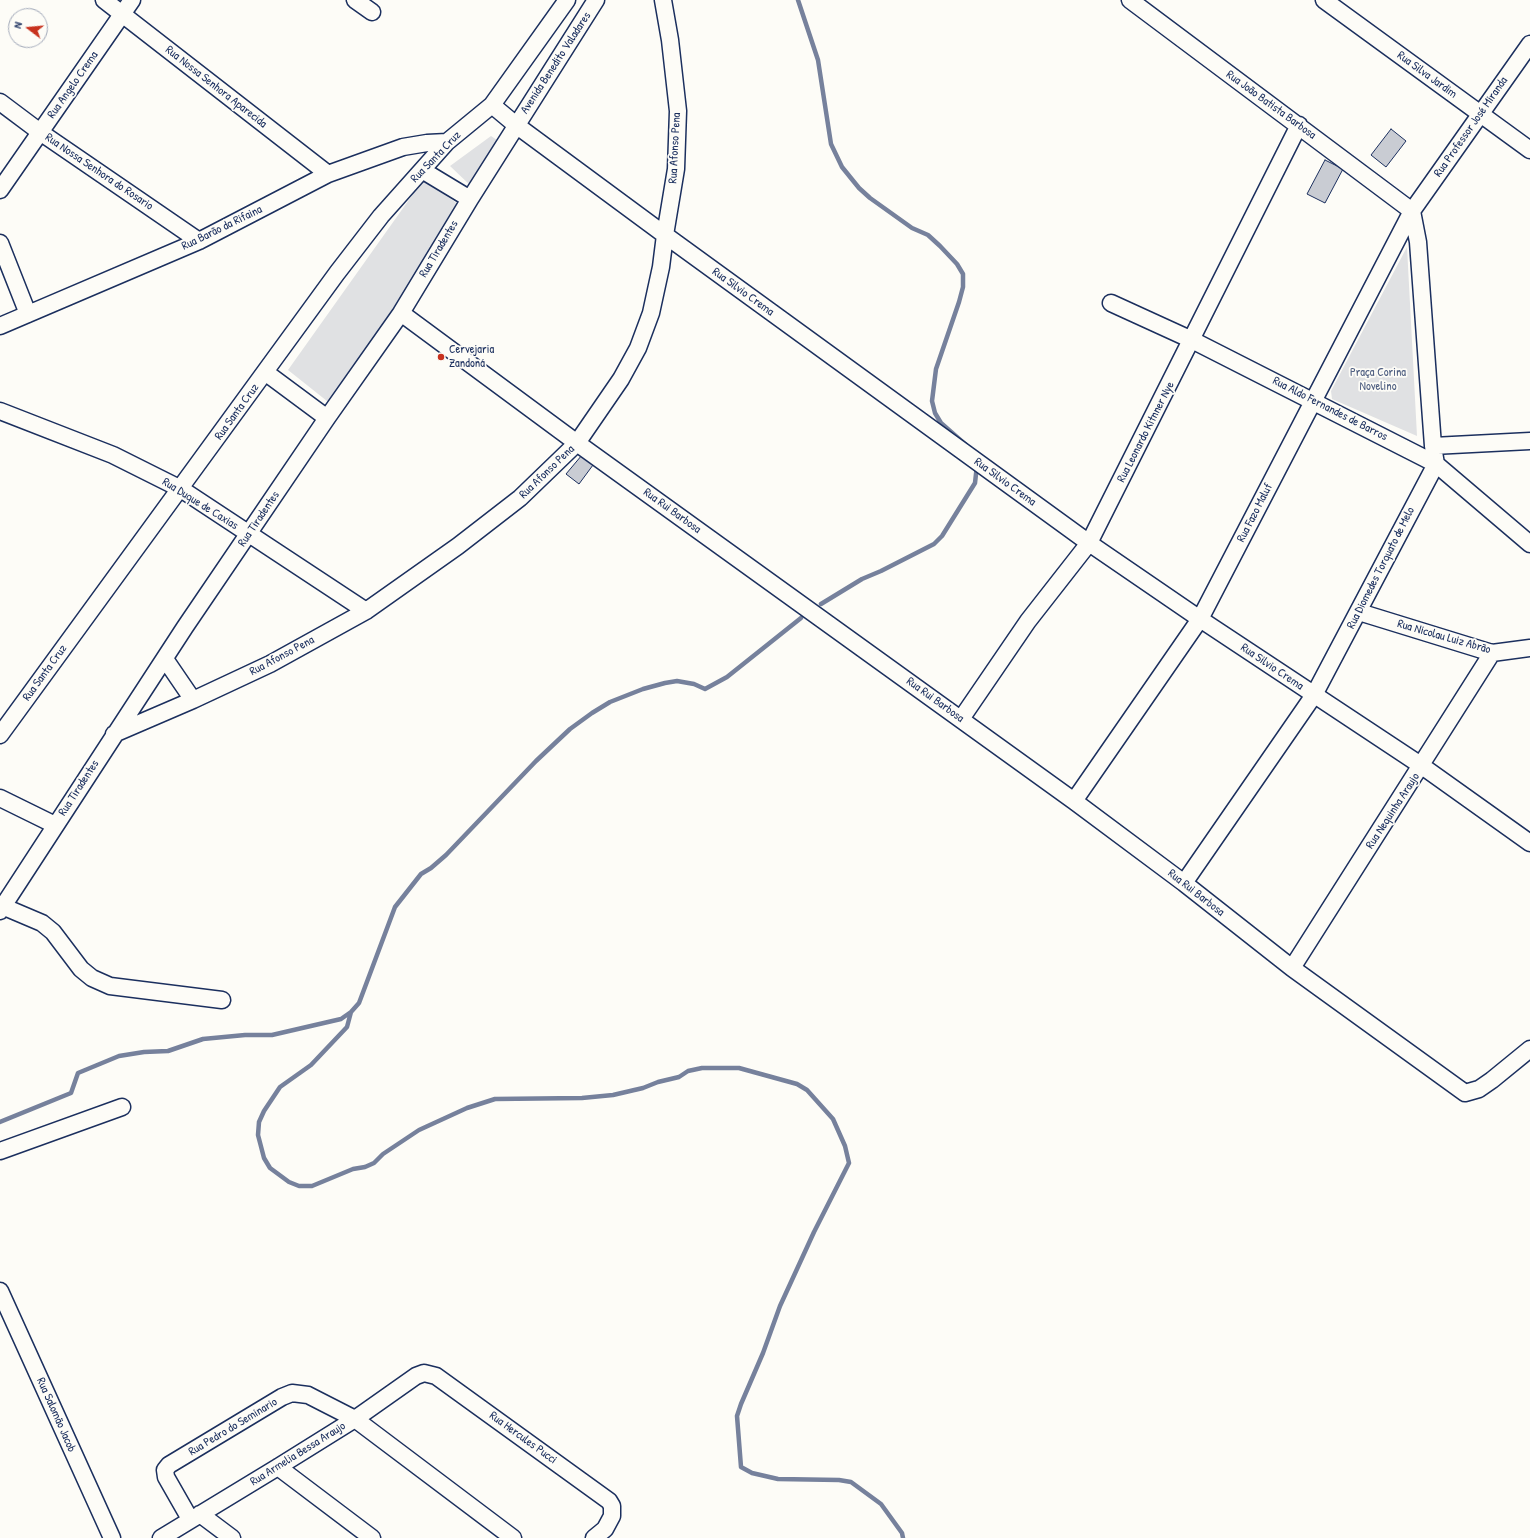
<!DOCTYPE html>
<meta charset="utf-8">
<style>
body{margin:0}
#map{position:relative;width:1530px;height:1538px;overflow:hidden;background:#fdfcf7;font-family:"Patrick Hand",sans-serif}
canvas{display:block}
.north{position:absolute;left:8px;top:8px;width:40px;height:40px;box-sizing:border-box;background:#fdfcf7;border:1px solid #a3aaba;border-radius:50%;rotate:286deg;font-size:11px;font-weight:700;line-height:16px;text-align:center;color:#1b2f5e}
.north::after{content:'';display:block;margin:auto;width:14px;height:18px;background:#c8321e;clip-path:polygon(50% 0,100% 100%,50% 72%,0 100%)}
</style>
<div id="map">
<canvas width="1530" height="1538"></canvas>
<div class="north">N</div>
</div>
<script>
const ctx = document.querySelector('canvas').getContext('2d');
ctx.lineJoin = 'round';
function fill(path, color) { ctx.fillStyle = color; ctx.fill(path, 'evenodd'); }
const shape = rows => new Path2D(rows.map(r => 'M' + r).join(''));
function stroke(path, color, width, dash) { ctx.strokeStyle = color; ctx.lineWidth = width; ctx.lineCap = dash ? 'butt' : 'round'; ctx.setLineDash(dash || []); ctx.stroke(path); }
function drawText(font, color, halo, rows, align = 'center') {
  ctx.font = font + ' "Patrick Hand",sans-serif'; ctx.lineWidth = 3.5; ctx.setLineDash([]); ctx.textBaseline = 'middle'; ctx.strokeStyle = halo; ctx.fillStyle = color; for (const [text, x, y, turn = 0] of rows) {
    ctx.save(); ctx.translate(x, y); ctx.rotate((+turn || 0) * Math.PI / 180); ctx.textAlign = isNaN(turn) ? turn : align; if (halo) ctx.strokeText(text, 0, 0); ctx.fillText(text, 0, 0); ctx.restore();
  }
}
const green = shape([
 [491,136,500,142,472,187,450,166],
 [423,180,461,206,332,405,288,370],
 [1407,247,1417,436,1332,399,1331,391]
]);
const stream = shape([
 [798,0,818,60,831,144,842,167,859,188,870,198,912,228,928,235,940,246,957,264,963,274,963,287,959,302,936,369,932,401,935,413,941,423,966,445],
 [821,604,862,579,881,571,934,544,942,536,975,483,977,465],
 [801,618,727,677,705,689,694,684,677,681,665,683,643,689,610,702,592,713,570,729,536,761,446,855,431,868,421,874,395,907,359,1003,351,1012,347,1027,311,1065,280,1087,264,1111,259,1122,258,1135,264,1158,270,1168,289,1182,299,1186,312,1186,353,1169,365,1167,374,1163,383,1154,419,1130,467,1108,495,1099,582,1098,613,1095,643,1088,658,1082,679,1077,688,1071,702,1068,739,1068,797,1084,807,1090,833,1119,845,1146,849,1163,814,1232,780,1306,763,1353,741,1404,737,1416,741,1467,752,1473,778,1479,839,1480,851,1482,881,1504,902,1533,903,1538],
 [0,1122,71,1093,78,1073,119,1056,144,1052,168,1051,203,1039,245,1035,272,1035,341,1019,351,1012]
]);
const building = shape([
 [1391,129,1406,141,1386,167,1371,155,1391,129],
 [1325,160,1343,169,1325,203,1307,194,1325,160],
 [582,455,593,465,579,484,566,474,582,455]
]);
const minor = shape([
 [104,0,328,174],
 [355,0,372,12],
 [1130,0,1412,211],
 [1324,0,1530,150],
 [0,102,40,132,199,241],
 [492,105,516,125,665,235,1089,543,1200,619,1422,766,1530,843],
 [422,170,470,199],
 [0,190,132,0],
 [0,243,28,314],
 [1111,303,1192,340,1436,464,1530,544],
 [401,313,577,443,1074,801,1184,883,1292,968,1465,1093,1479,1089,1492,1080,1530,1049],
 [0,326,199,241,328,174,403,147,427,143,447,142],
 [265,372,327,418],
 [0,411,113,455,181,489,366,611],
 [1433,446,1530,441],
 [1359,612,1492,653,1530,648],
 [165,659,193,700],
 [961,719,1028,621,1089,543,1299,125],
 [114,734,193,700,270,664,366,611,458,546,520,498,577,443,621,379,638,348,651,313,661,267,665,235,676,169,678,111,670,40,663,0],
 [0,735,337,273,381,216,447,142,492,105,567,0],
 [0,798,55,825],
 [1074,801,1200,619,1412,211,1530,44],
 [1184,883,1314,695,1436,464,1433,446,1418,242,1412,211],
 [2,906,42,923,53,932,81,969,92,978,110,986,222,1000],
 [0,911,185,627,327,418,401,313,470,199,596,0],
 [1292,968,1492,653],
 [0,1151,122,1107],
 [0,1291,112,1538],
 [278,1467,372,1538],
 [200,1514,232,1538],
 [190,1519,166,1477,165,1470,169,1465,282,1397,292,1393,308,1395,355,1419,513,1538],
 [161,1538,278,1467,355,1419,416,1376,424,1373,436,1376,609,1501,612,1506,612,1516,605,1529,594,1538]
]);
const markers = [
 [441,357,4,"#c8321e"]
];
const streetNames = [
 ["Avenida Benedito Valadares",556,63,-57],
 ["Rua Silva Jardim",1427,75,36],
 ["Rua Angelo Crema",73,85,-55],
 ["Rua Nossa Senhora Aparecida",216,87,38],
 ["Rua João Batista Barbosa",1271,105,36],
 ["Rua Professor José Miranda",1471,127,-55],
 ["Rua Afonso Pena",675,148,-87],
 ["Rua Santa Cruz",436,157,-46],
 ["Rua Nossa Senhora do Rosario",99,172,34],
 ["Rua Barão da Rifaina",222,228,-26],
 ["Rua Tiradentes",439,249,-59],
 ["Rua Silvio Crema",743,292,36],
 ["Rua Aldo Fernandes de Barros",1330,409,27],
 ["Rua Santa Cruz",237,412,-54],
 ["Rua Leonardo Kitnner Nye",1146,432,-63],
 ["Rua Afonso Pena",547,472,-44],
 ["Rua Silvio Crema",1005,482,36],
 ["Rua Duque de Caxias",200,504,32],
 ["Rua Rui Barbosa",672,511,36],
 ["Rua Fazo Maluf",1255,513,-63],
 ["Rua Tiradentes",259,519,-56],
 ["Rua Diomedes Torquato de Melo",1381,568,-63],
 ["Rua Nicolau Luiz Abrão",1444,637,16],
 ["Rua Afonso Pena",282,656,-28],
 ["Rua Silvio Crema",1272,667,34],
 ["Rua Santa Cruz",45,673,-54],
 ["Rua Rui Barbosa",935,700,36],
 ["Rua Tiradentes",79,788,-57],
 ["Rua Nequinha Araujo",1393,811,-57],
 ["Rua Rui Barbosa",1196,893,38],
 ["Rua Salomão Jacob",56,1415,66],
 ["Rua Pedro do Seminario",233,1427,-31],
 ["Rua Hercules Pucci",523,1438,36],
 ["Rua Armelia Bessa Araujo",298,1454,-32]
];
const poiNames = [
 ["Cervejaria",449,350],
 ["Zandoná",449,364]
];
const parkNames = [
 ["Praça Corina",1378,373],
 ["Novelino",1378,387]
];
fill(green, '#e0e1e3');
stroke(stream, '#76819c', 4.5);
fill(building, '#c9ccd3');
stroke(building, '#1b2f5e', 1);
stroke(minor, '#1b2f5e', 19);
stroke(minor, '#fdfcf7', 16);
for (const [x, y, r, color] of markers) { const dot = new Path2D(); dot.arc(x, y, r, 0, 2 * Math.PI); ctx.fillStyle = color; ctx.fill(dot); stroke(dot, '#fdfcf7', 1.5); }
drawText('12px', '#1b2f5e', '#fdfcf7', streetNames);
drawText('12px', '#1b2f5e', '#fdfcf7', poiNames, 'left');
drawText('12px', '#4c5c7f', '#fdfcf7', parkNames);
</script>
